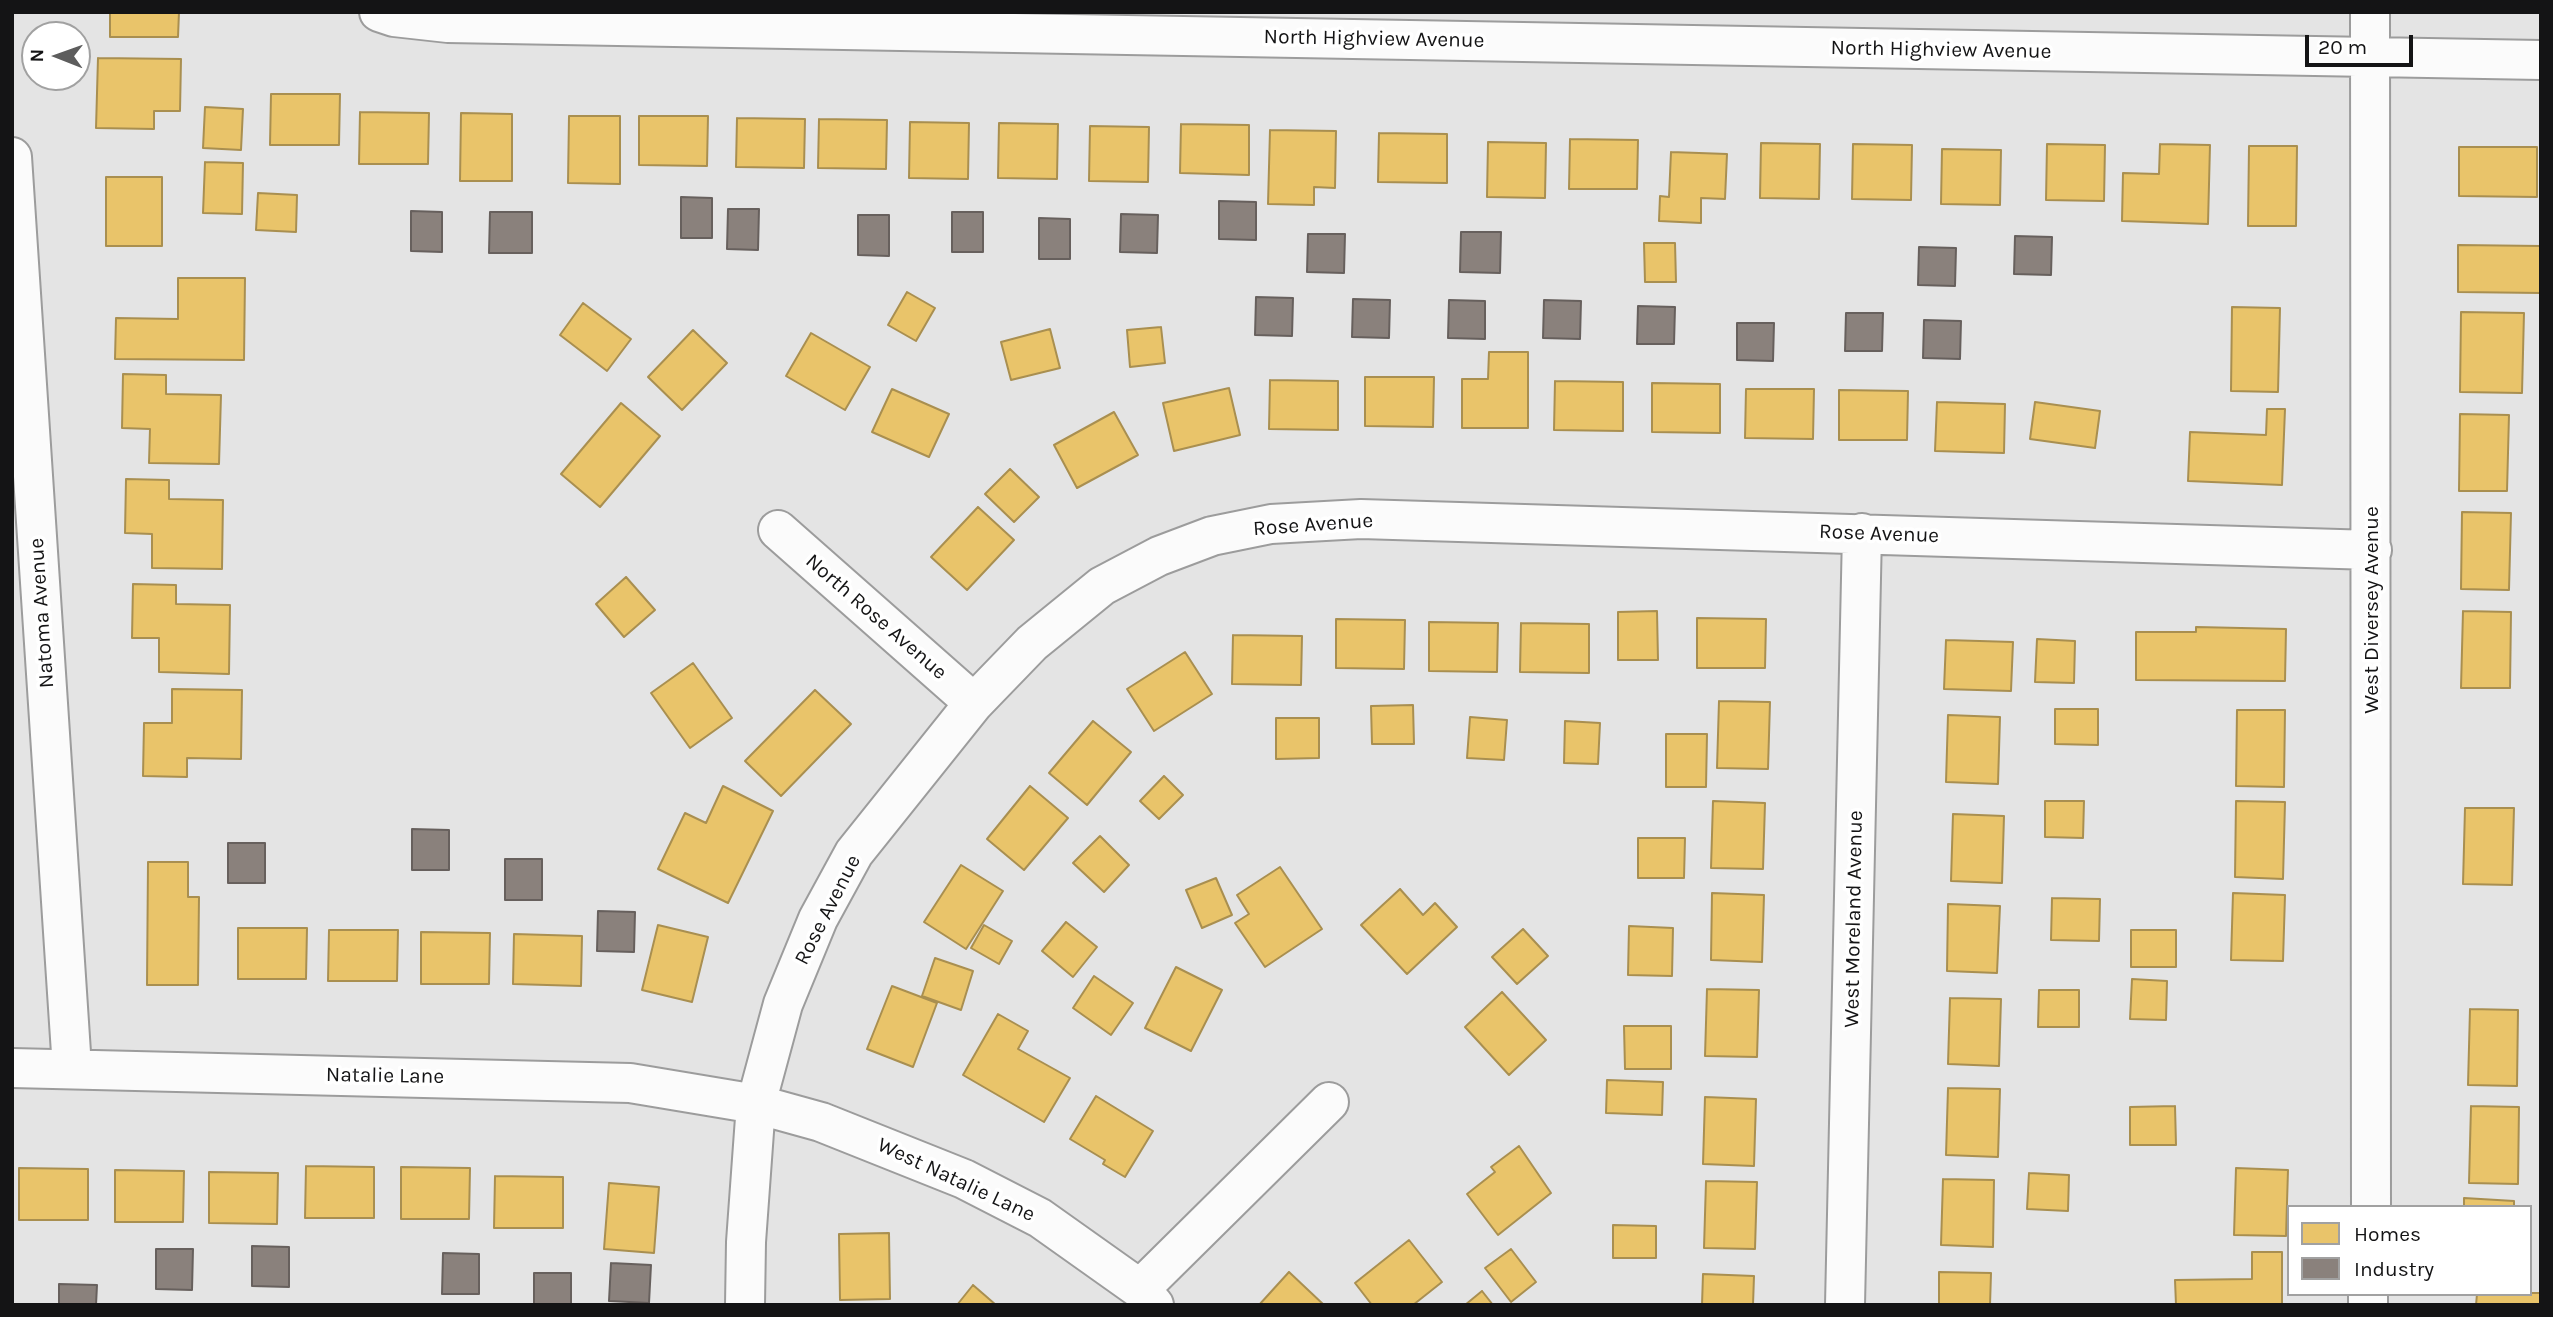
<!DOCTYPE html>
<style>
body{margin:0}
#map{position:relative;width:2553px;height:1317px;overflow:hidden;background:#e4e4e4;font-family:Karla,sans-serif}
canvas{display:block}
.frame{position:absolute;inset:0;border:14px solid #141415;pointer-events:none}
.legend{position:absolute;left:2287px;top:1205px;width:245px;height:91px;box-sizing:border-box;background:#fff;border:2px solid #a1a1a1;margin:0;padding:9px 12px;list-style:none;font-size:21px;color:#141415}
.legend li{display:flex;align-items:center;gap:14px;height:35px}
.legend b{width:35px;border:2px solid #a1a1a1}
.north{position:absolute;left:21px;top:21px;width:70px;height:70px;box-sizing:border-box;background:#fff;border:2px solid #a1a1a1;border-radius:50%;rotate:271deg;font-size:19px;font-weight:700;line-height:28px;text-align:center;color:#141415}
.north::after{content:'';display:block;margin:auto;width:24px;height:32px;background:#5d5d5d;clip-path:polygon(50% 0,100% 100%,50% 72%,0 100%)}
.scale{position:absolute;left:2305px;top:35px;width:108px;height:32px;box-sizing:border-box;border:4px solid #141415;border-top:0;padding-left:9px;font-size:21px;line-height:24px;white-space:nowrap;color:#141415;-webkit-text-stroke:5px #fff;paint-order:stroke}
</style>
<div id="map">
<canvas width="2553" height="1317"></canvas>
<div class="frame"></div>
<ul class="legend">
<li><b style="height:19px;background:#e9c46a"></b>Homes</li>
<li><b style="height:19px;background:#8a817c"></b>Industry</li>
</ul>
<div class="north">N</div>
<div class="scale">20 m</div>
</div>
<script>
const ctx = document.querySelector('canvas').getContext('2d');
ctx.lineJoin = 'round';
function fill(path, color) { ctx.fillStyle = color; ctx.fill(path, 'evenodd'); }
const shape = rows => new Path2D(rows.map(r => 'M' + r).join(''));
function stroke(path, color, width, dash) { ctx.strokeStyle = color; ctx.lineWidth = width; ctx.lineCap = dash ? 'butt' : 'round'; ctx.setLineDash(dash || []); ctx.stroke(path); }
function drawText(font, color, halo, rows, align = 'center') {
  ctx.font = font + ' Karla,sans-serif'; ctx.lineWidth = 7; ctx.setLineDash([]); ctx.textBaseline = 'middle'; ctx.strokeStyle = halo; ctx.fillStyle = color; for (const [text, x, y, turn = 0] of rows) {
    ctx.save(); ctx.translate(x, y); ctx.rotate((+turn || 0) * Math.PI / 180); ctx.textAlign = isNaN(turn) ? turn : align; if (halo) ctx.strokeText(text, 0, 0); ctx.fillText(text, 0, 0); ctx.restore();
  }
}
const homes = shape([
 [110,12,179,12,178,37,110,37,110,12],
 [98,58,181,59,180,111,154,111,154,129,96,128,98,58],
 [271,94,340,94,339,145,270,145,271,94],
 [205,107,243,109,241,150,203,148,205,107],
 [360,112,429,113,428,164,359,164,360,112],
 [461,113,512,114,512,181,460,181,461,113],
 [569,116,620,116,620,184,568,183,569,116],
 [639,116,708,116,707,166,639,165,639,116],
 [737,118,805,119,804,168,736,167,737,118],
 [819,119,887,120,886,169,818,168,819,119],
 [910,122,969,123,968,179,909,178,910,122],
 [999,123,1058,124,1057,179,998,178,999,123],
 [1181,124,1249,125,1249,175,1180,173,1181,124],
 [1090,126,1149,127,1148,182,1089,181,1090,126],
 [1270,130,1336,131,1335,188,1314,187,1314,205,1268,204,1270,130],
 [1379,133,1447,134,1447,183,1378,182,1379,133],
 [1570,139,1638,140,1637,189,1569,189,1570,139],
 [1488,142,1546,143,1545,198,1487,197,1488,142],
 [1761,143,1820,144,1819,199,1760,198,1761,143],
 [1853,144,1912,145,1911,200,1852,199,1853,144],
 [2047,144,2105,145,2104,201,2046,200,2047,144],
 [2160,144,2210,145,2208,224,2122,221,2123,173,2159,174,2160,144],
 [2249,146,2297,146,2296,226,2248,226,2249,146],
 [2459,147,2537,147,2537,197,2459,196,2459,147],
 [1942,149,2001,150,2000,205,1941,204,1942,149],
 [1671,152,1727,154,1725,199,1701,198,1701,223,1659,221,1660,196,1669,197,1671,152],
 [205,162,243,163,242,214,203,213,205,162],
 [106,177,162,177,162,246,106,246,106,177],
 [258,193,297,195,296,232,256,230,258,193],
 [1644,243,1675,243,1676,282,1645,282,1644,243],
 [2458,245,2541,246,2541,293,2458,292,2458,245],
 [178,278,245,278,244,360,115,359,116,318,178,319,178,278],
 [907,292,935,308,916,341,888,325,907,292],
 [583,303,631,339,607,371,560,335,583,303],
 [2232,307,2280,308,2278,392,2231,391,2232,307],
 [2461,312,2524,313,2522,393,2460,392,2461,312],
 [1161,327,1165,363,1130,367,1127,330,1161,327],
 [1050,329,1060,368,1011,380,1001,342,1050,329],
 [693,330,727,363,682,410,648,377,693,330],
 [811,333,870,367,845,410,786,376,811,333],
 [1489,352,1528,352,1528,428,1462,428,1462,379,1488,379,1489,352],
 [123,374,166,375,166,394,221,395,219,464,149,463,150,429,122,428,123,374],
 [1365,377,1434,377,1433,427,1365,426,1365,377],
 [1270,380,1338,381,1338,430,1269,429,1270,380],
 [1555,381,1623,382,1623,431,1554,430,1555,381],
 [1652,383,1720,384,1720,433,1652,432,1652,383],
 [1229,388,1240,435,1174,451,1163,403,1229,388],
 [892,389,949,414,929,457,872,432,892,389],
 [1746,389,1814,389,1813,439,1745,438,1746,389],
 [1839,390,1908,391,1907,440,1839,440,1839,390],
 [1937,402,2005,404,2004,453,1935,451,1937,402],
 [2035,402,2100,411,2095,448,2030,439,2035,402],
 [621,403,660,436,600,507,561,474,621,403],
 [2267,409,2285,409,2282,485,2188,481,2190,432,2266,435,2267,409],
 [1114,412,1138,455,1077,488,1054,445,1114,412],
 [2460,414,2509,415,2507,491,2459,491,2460,414],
 [1010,469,1039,497,1014,522,985,494,1010,469],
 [126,479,169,480,169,499,223,500,222,569,152,568,152,534,125,533,126,479],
 [978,507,1014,540,967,590,931,557,978,507],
 [2462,512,2511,513,2509,590,2461,589,2462,512],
 [626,577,655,610,624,637,596,604,626,577],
 [133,584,176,585,176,604,230,605,229,674,159,672,159,638,132,638,133,584],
 [1657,611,1658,660,1618,660,1618,612,1657,611],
 [2463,611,2511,612,2510,688,2461,688,2463,611],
 [1697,618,1766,619,1765,668,1697,668,1697,618],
 [1336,619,1405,620,1404,669,1336,668,1336,619],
 [1429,622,1498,623,1497,672,1429,671,1429,622],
 [1521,623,1589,624,1589,673,1520,672,1521,623],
 [2196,627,2286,629,2285,681,2136,680,2136,632,2196,632,2196,627],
 [1233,635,1302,636,1301,685,1232,684,1233,635],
 [2037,639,2075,641,2074,683,2035,682,2037,639],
 [1946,640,2013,642,2011,691,1944,689,1946,640],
 [1185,652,1212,694,1154,731,1127,689,1185,652],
 [693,663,732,718,690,748,651,693,693,663],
 [172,689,242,690,241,759,187,758,187,777,143,776,144,723,172,723,172,689],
 [815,690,851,724,781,796,745,761,815,690],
 [1719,701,1770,702,1768,769,1717,768,1719,701],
 [1413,705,1414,744,1372,744,1371,706,1413,705],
 [2055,709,2098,709,2098,745,2055,744,2055,709],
 [2237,710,2285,710,2284,787,2236,786,2237,710],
 [1948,715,2000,717,1998,784,1946,782,1948,715],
 [1470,717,1507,720,1504,760,1467,758,1470,717],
 [1276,718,1319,718,1319,758,1276,759,1276,718],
 [1093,721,1131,752,1087,805,1049,773,1093,721],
 [1565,721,1600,723,1598,764,1564,763,1565,721],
 [1666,734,1707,734,1706,787,1666,787,1666,734],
 [1164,776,1183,795,1159,819,1140,801,1164,776],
 [723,786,773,811,728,903,658,869,685,813,706,823,723,786],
 [1030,786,1068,818,1024,870,987,839,1030,786],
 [1713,801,1765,803,1763,869,1711,868,1713,801],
 [2045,801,2084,801,2083,838,2045,837,2045,801],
 [2236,801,2285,802,2283,879,2235,877,2236,801],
 [2465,808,2514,808,2512,885,2463,884,2465,808],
 [1953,814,2004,816,2002,883,1951,881,1953,814],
 [1100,836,1129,865,1104,892,1073,863,1100,836],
 [1638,838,1685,838,1684,878,1638,878,1638,838],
 [148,862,188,862,188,897,199,897,198,985,147,985,148,862],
 [961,865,1003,891,966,949,924,922,961,865],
 [1280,867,1322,929,1265,967,1235,923,1249,914,1237,895,1280,867],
 [1216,878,1232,915,1202,928,1186,890,1216,878],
 [1400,889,1423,915,1435,903,1457,927,1407,974,1361,925,1400,889],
 [1712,893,1764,895,1762,962,1711,960,1712,893],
 [2233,893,2285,895,2283,961,2231,960,2233,893],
 [2052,898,2100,899,2099,941,2051,940,2052,898],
 [1948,904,2000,906,1997,973,1947,971,1948,904],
 [1066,922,1097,947,1073,977,1042,951,1066,922],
 [658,925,708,937,692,1002,642,990,658,925],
 [984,925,1012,941,999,964,971,948,984,925],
 [1629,926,1673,928,1672,976,1628,975,1629,926],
 [238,928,307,928,306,979,238,979,238,928],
 [1523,929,1548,956,1517,984,1492,957,1523,929],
 [329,930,398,930,397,981,328,981,329,930],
 [2131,930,2176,930,2176,967,2131,967,2131,930],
 [421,932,490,933,489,984,421,984,421,932],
 [514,934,582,936,581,986,513,984,514,934],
 [935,958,973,971,961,1010,922,996,935,958],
 [1176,967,1222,990,1191,1051,1145,1028,1176,967],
 [1094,976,1133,1003,1111,1035,1073,1008,1094,976],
 [2132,979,2167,981,2166,1020,2130,1019,2132,979],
 [892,986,937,1003,913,1067,867,1049,892,986],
 [1707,989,1759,990,1757,1057,1705,1056,1707,989],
 [2039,990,2079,990,2079,1027,2038,1027,2039,990],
 [1502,992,1546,1040,1509,1075,1465,1027,1502,992],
 [1950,998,2001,999,1999,1066,1948,1064,1950,998],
 [2470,1009,2518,1010,2517,1086,2468,1085,2470,1009],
 [998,1014,1028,1031,1018,1049,1070,1078,1044,1122,963,1075,998,1014],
 [1624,1026,1671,1026,1671,1069,1625,1069,1624,1026],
 [1607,1080,1663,1082,1662,1115,1606,1113,1607,1080],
 [1948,1088,2000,1089,1998,1157,1946,1155,1948,1088],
 [1096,1096,1153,1131,1125,1177,1103,1164,1105,1160,1070,1139,1096,1096],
 [1705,1097,1756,1099,1754,1166,1703,1164,1705,1097],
 [2175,1106,2176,1145,2130,1145,2130,1107,2175,1106],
 [2471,1106,2519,1107,2518,1184,2469,1183,2471,1106],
 [1519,1146,1551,1193,1498,1235,1467,1194,1495,1172,1491,1167,1519,1146],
 [306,1166,374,1167,374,1218,305,1218,306,1166],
 [401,1167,470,1168,469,1219,401,1219,401,1167],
 [19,1168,88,1169,88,1220,19,1220,19,1168],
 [2236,1168,2288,1170,2286,1236,2234,1235,2236,1168],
 [115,1170,184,1171,183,1222,115,1222,115,1170],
 [209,1172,278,1173,277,1224,209,1223,209,1172],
 [2029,1173,2069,1175,2068,1211,2027,1209,2029,1173],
 [495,1176,563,1177,563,1228,494,1228,495,1176],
 [1943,1179,1994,1180,1993,1247,1941,1245,1943,1179],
 [1706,1181,1757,1182,1755,1249,1704,1248,1706,1181],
 [609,1183,659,1187,654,1253,604,1249,609,1183],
 [2464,1198,2514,1201,2514,1207,2464,1207,2464,1198],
 [1613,1225,1656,1226,1656,1258,1613,1258,1613,1225],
 [889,1233,890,1299,840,1300,839,1234,889,1233],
 [1409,1240,1442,1282,1413,1305,1372,1305,1355,1283,1409,1240],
 [1511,1249,1536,1282,1511,1302,1485,1268,1511,1249],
 [2252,1252,2282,1252,2282,1305,2176,1305,2175,1280,2252,1279,2252,1252],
 [1289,1272,1324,1305,1259,1305,1289,1272],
 [1939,1272,1991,1273,1990,1305,1939,1305,1939,1272],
 [1703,1274,1754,1276,1753,1305,1702,1305,1703,1274],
 [973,1285,996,1305,957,1305,973,1285],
 [1482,1291,1493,1305,1465,1305,1482,1291],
 [2530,1293,2541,1293,2541,1305,2476,1305,2477,1294,2530,1293]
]);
const industry = shape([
 [681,197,712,198,712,238,681,238,681,197],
 [1219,201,1256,202,1256,240,1219,239,1219,201],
 [728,209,759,209,758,250,727,249,728,209],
 [411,211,442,212,442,252,411,251,411,211],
 [490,212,532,212,532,253,489,253,490,212],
 [952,212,983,212,983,252,952,252,952,212],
 [1121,214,1158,215,1157,253,1120,252,1121,214],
 [858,215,889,215,889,256,858,255,858,215],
 [1039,218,1070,219,1070,259,1039,259,1039,218],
 [1461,232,1501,232,1500,273,1460,272,1461,232],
 [1308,234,1345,234,1344,273,1307,272,1308,234],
 [2015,236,2052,237,2051,275,2014,274,2015,236],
 [1919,247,1956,248,1955,286,1918,285,1919,247],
 [1256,297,1293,298,1292,336,1255,335,1256,297],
 [1353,299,1390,300,1389,338,1352,337,1353,299],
 [1449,300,1485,301,1485,339,1448,338,1449,300],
 [1544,300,1581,301,1580,339,1543,338,1544,300],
 [1638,306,1675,307,1674,344,1637,344,1638,306],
 [1846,313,1883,313,1882,351,1845,351,1846,313],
 [1924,320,1961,321,1960,359,1923,358,1924,320],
 [1737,323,1774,323,1773,361,1737,360,1737,323],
 [412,829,449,830,449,870,412,870,412,829],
 [228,843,265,843,265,883,228,883,228,843],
 [505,859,542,859,542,900,505,900,505,859],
 [598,911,635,912,634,952,597,951,598,911],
 [252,1246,289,1247,289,1287,252,1286,252,1246],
 [156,1249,193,1249,192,1290,156,1289,156,1249],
 [443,1253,479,1254,479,1294,442,1294,443,1253],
 [611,1263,651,1265,649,1303,609,1301,611,1263],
 [534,1273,571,1273,571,1305,534,1305,534,1273],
 [59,1284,97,1285,96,1305,59,1305,59,1284]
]);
const minor = shape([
 [379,12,394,17,448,23,2541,60],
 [2370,12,2371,1207],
 [12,157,72,1068],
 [778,530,974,703],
 [12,1068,630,1083,756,1104,821,1122,964,1179,1040,1218,1140,1289,1154,1305],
 [1140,1289,1329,1102],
 [745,1305,746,1242,756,1104,783,1004,818,919,854,853,974,703,1032,643,1102,586,1159,556,1212,536,1271,524,1361,519,2372,550],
 [1845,1305,1862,533],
 [2368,1305,2368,1294]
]);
const streetNames = [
 ["North Highview Avenue",1374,39,1],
 ["North Highview Avenue",1941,50,1],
 ["Rose Avenue",1313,525,-4],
 ["Rose Avenue",1879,534,2],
 ["West Diversey Avenue",2372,610,-90],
 ["Natoma Avenue",42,613,-94],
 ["North Rose Avenue",876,617,41],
 ["Rose Avenue",828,910,-63],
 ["West Moreland Avenue",1854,919,-89],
 ["Natalie Lane",385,1076,1],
 ["West Natalie Lane",956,1180,25]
];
fill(homes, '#e9c46a');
stroke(homes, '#a98f50', 2);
fill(industry, '#8a817c');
stroke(industry, '#67605d', 2);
stroke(minor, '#9c9c9c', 42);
stroke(minor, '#fbfbfb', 38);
drawText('21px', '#141415', '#fff', streetNames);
</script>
